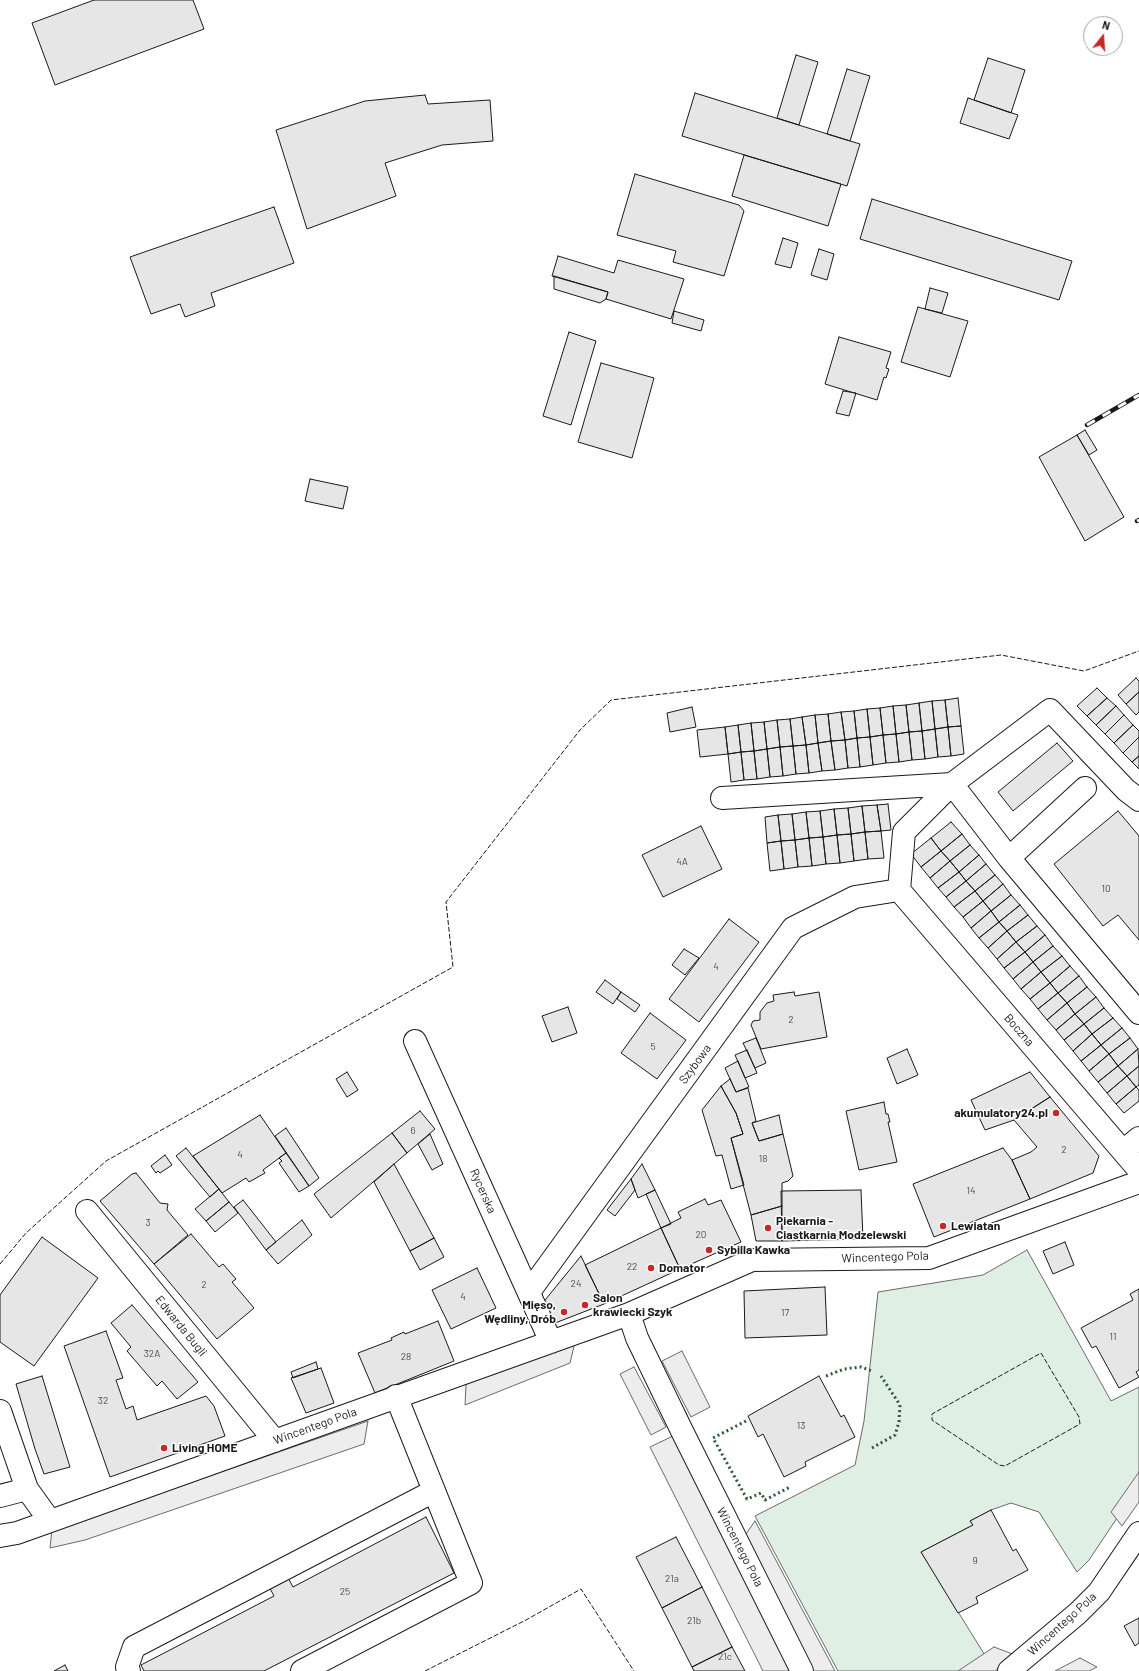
<!DOCTYPE html>
<meta charset="utf-8">
<style>
body{margin:0}
#map{position:relative;width:1139px;height:1671px;overflow:hidden;background:#fff;font-family:Barlow,sans-serif}
canvas{display:block}
.north{position:absolute;left:1083px;top:16px;width:40px;height:40px;box-sizing:border-box;background:#fff;border:1px solid #a3a3a3;border-radius:50%;rotate:17deg;font-size:11px;font-weight:700;line-height:16px;text-align:center;color:#1a1a1a}
.north::after{content:'';display:block;margin:auto;width:14px;height:18px;background:#c62828;clip-path:polygon(50% 0,100% 100%,50% 72%,0 100%)}
</style>
<div id="map">
<canvas width="1139" height="1671"></canvas>
<div class="north">N</div>
</div>
<script>
const ctx = document.querySelector('canvas').getContext('2d');
ctx.lineJoin = 'round';
function fill(path, color) { ctx.fillStyle = color; ctx.fill(path, 'evenodd'); }
const shape = rows => new Path2D(rows.map(r => 'M' + r).join(''));
function stroke(path, color, width, dash) { ctx.strokeStyle = color; ctx.lineWidth = width; ctx.lineCap = dash ? 'butt' : 'round'; ctx.setLineDash(dash || []); ctx.stroke(path); }
function drawText(font, color, halo, rows, align = 'center') {
  ctx.font = font + ' Barlow,sans-serif'; ctx.lineWidth = 3; ctx.setLineDash([]); ctx.textBaseline = 'middle'; ctx.strokeStyle = halo; ctx.fillStyle = color; for (const [text, x, y, turn = 0] of rows) {
    ctx.save(); ctx.translate(x, y); ctx.rotate((+turn || 0) * Math.PI / 180); ctx.textAlign = isNaN(turn) ? turn : align; if (halo) ctx.strokeText(text, 0, 0); ctx.fillText(text, 0, 0); ctx.restore();
  }
}
const green = shape([
 [1027,1250,1111,1401,1139,1387,1139,1485,1089,1560,1077,1572,1039,1512,1011,1503,991,1510,970,1521,973,1525,921,1552,986,1657,963,1671,838,1671,755,1516,855,1465,864,1421,878,1292,983,1275,1027,1250]
]);
const parking = shape([
 [575,1342,570,1363,465,1405,466,1384,575,1342],
 [682,1351,710,1407,691,1417,662,1361,682,1351],
 [634,1367,666,1427,651,1435,620,1374,634,1367],
 [368,1421,364,1444,85,1540,50,1548,52,1529,80,1521,368,1421],
 [673,1436,791,1671,763,1671,650,1447,673,1436],
 [1139,1472,1139,1502,1122,1526,1111,1512,1139,1472],
 [755,1521,835,1671,811,1671,744,1537,755,1521],
 [994,1647,1018,1656,995,1671,958,1671,994,1647],
 [1080,1658,1097,1667,1089,1671,1055,1671,1080,1658]
]);
const building = shape([
 [94,0,193,0,204,29,55,85,32,23,94,0],
 [796,55,818,62,799,125,777,118,796,55],
 [988,58,1025,70,1011,113,974,100,988,58],
 [847,69,870,76,850,141,827,134,847,69],
 [695,93,860,144,847,186,682,136,695,93],
 [425,95,428,104,490,100,493,141,442,145,385,163,396,196,307,229,276,130,365,101,425,95],
 [968,98,1018,115,1009,139,960,123,968,98],
 [744,155,841,184,828,226,732,196,744,155],
 [635,174,739,205,744,211,724,276,673,262,676,251,617,235,635,174],
 [872,199,1072,261,1059,300,860,239,872,199],
 [274,207,294,263,211,293,215,306,185,317,180,304,151,314,130,257,274,207],
 [783,238,798,243,791,268,775,264,783,238],
 [819,249,834,254,827,280,811,275,819,249],
 [558,256,614,273,618,260,684,279,671,319,606,299,608,292,552,276,558,256],
 [554,276,608,292,606,299,600,303,554,289,554,276],
 [930,288,948,293,942,313,925,309,930,288],
 [918,307,968,321,950,377,901,362,918,307],
 [674,311,704,320,701,331,672,323,674,311],
 [569,332,596,341,571,425,543,416,569,332],
 [839,337,891,352,886,368,889,369,886,378,884,377,877,400,825,384,839,337],
 [601,363,654,378,632,458,578,442,601,363],
 [843,391,856,393,849,416,836,413,843,391],
 [1085,430,1097,450,1089,455,1077,435,1085,430],
 [1077,435,1124,517,1085,541,1039,457,1077,435],
 [310,479,348,487,343,509,305,501,310,479],
 [1136,678,1139,681,1139,692,1126,704,1118,695,1136,678],
 [1097,688,1107,698,1087,716,1077,706,1097,688],
 [1139,692,1139,712,1136,715,1126,704,1139,692],
 [958,698,961,726,948,727,945,700,958,698],
 [1107,698,1116,706,1096,725,1087,716,1107,698],
 [945,700,948,727,935,729,932,701,945,700],
 [932,701,935,729,922,731,919,703,932,701],
 [919,703,922,731,909,732,906,705,919,703],
 [906,705,909,732,896,734,893,706,906,705],
 [893,706,896,734,883,735,880,708,893,706],
 [1116,706,1124,715,1105,734,1096,725,1116,706],
 [692,707,696,727,670,732,667,713,692,707],
 [880,708,883,735,870,737,867,709,880,708],
 [867,709,870,737,857,738,854,711,867,709],
 [854,711,857,738,845,740,841,712,854,711],
 [841,712,845,740,831,741,828,714,841,712],
 [828,714,831,741,818,743,815,715,828,714],
 [815,715,818,743,806,745,802,717,815,715],
 [1124,715,1133,725,1114,743,1105,734,1124,715],
 [802,717,806,745,793,746,790,719,802,717],
 [790,719,793,746,780,747,777,720,790,719],
 [777,720,780,747,767,749,764,722,777,720],
 [764,722,767,749,754,751,751,723,764,722],
 [751,723,754,751,741,752,738,725,751,723],
 [738,725,741,752,728,754,725,727,738,725],
 [1133,725,1139,731,1139,737,1123,753,1114,743,1133,725],
 [961,726,964,754,951,756,948,727,961,726],
 [725,727,728,754,700,757,697,730,725,727],
 [948,727,951,756,938,757,935,729,948,727],
 [935,729,938,757,925,759,922,731,935,729],
 [922,731,925,759,912,760,909,732,922,731],
 [909,732,912,760,899,762,896,734,909,732],
 [896,734,899,762,886,763,883,735,896,734],
 [883,735,886,763,873,765,870,737,883,735],
 [870,737,873,765,860,767,857,738,870,737],
 [1139,737,1139,756,1132,762,1123,753,1139,737],
 [857,738,860,767,848,768,845,740,857,738],
 [845,740,848,768,835,770,831,741,845,740],
 [831,741,835,770,822,771,818,743,831,741],
 [818,743,822,771,809,773,806,745,818,743],
 [1057,743,1073,761,1013,811,998,792,1057,743],
 [806,745,809,773,796,774,793,746,806,745],
 [793,746,796,774,783,776,780,747,793,746],
 [780,747,783,776,770,777,767,749,780,747],
 [767,749,770,777,757,779,754,751,767,749],
 [754,751,757,779,744,780,741,752,754,751],
 [741,752,744,780,731,782,728,754,741,752],
 [1139,756,1139,769,1132,762,1139,756],
 [888,804,891,830,881,831,877,805,888,804],
 [877,805,881,831,865,832,862,806,877,805],
 [862,806,865,832,851,834,848,808,862,806],
 [848,808,851,834,837,835,834,809,848,808],
 [834,809,837,835,823,837,820,811,834,809],
 [820,811,823,837,809,838,806,812,820,811],
 [1118,811,1139,836,1139,940,1118,915,1103,926,1054,864,1118,811],
 [806,812,809,838,795,840,792,814,806,812],
 [792,814,795,840,781,841,778,815,792,814],
 [778,815,781,841,767,843,765,817,778,815],
 [951,822,962,834,941,851,931,838,951,822],
 [701,826,722,869,663,897,642,855,701,826],
 [881,831,884,858,868,859,865,832,881,831],
 [865,832,868,859,854,861,851,834,865,832],
 [851,834,854,861,840,863,837,835,851,834],
 [962,834,970,845,950,861,941,851,962,834],
 [837,835,840,863,826,864,823,837,837,835],
 [823,837,826,864,812,866,809,838,823,837],
 [809,838,812,866,798,867,795,840,809,838],
 [931,838,941,851,921,867,911,854,931,838],
 [795,840,798,867,784,869,781,841,795,840],
 [781,841,784,869,770,871,767,843,781,841],
 [970,845,979,855,959,872,950,861,970,845],
 [941,851,950,861,930,878,921,867,941,851],
 [979,855,986,864,966,881,959,872,979,855],
 [950,861,959,872,938,888,930,878,950,861],
 [986,864,995,875,975,891,966,881,986,864],
 [959,872,966,881,946,897,938,888,959,872],
 [995,875,1003,884,983,901,975,891,995,875],
 [966,881,975,891,954,907,946,897,966,881],
 [1003,884,1011,895,991,911,983,901,1003,884],
 [975,891,983,901,963,917,954,907,975,891],
 [1011,895,1020,905,999,922,991,911,1011,895],
 [983,901,991,911,971,928,963,917,983,901],
 [1020,905,1028,915,1007,931,999,922,1020,905],
 [991,911,999,922,979,938,971,928,991,911],
 [1028,915,1037,926,1016,942,1007,931,1028,915],
 [729,919,759,942,699,1022,669,999,729,919],
 [999,922,1007,931,988,948,979,938,999,922],
 [1037,926,1045,935,1025,952,1016,942,1037,926],
 [1007,931,1016,942,997,959,988,948,1007,931],
 [1045,935,1053,946,1033,962,1025,952,1045,935],
 [1016,942,1025,952,1004,968,997,959,1016,942],
 [1053,946,1062,956,1041,972,1033,962,1053,946],
 [684,949,699,958,685,975,672,965,684,949],
 [1025,952,1033,962,1013,979,1004,968,1025,952],
 [1062,956,1070,966,1050,983,1041,972,1062,956],
 [1033,962,1041,972,1021,989,1013,979,1033,962],
 [1070,966,1079,976,1058,993,1050,983,1070,966],
 [1041,972,1050,983,1030,999,1021,989,1041,972],
 [1079,976,1087,987,1067,1003,1058,993,1079,976],
 [605,980,621,992,613,1004,596,992,605,980],
 [1050,983,1058,993,1038,1009,1030,999,1050,983],
 [1087,987,1096,997,1075,1014,1067,1003,1087,987],
 [621,992,640,1005,635,1012,617,999,621,992],
 [794,992,795,996,819,992,827,1037,761,1049,751,1025,753,1021,760,1020,760,1012,767,1003,774,1001,773,995,794,992],
 [1058,993,1067,1003,1047,1020,1038,1009,1058,993],
 [1096,997,1104,1008,1084,1024,1075,1014,1096,997],
 [1067,1003,1075,1014,1056,1030,1047,1020,1067,1003],
 [568,1007,577,1033,552,1042,542,1016,568,1007],
 [1104,1008,1113,1018,1092,1034,1084,1024,1104,1008],
 [650,1013,686,1040,657,1079,621,1053,650,1013],
 [1075,1014,1084,1024,1064,1040,1056,1030,1075,1014],
 [1113,1018,1122,1028,1101,1045,1092,1034,1113,1018],
 [1084,1024,1092,1034,1073,1051,1064,1040,1084,1024],
 [1122,1028,1130,1038,1109,1054,1101,1045,1122,1028],
 [1092,1034,1101,1045,1081,1061,1073,1051,1092,1034],
 [756,1038,766,1063,755,1068,743,1043,756,1038],
 [1130,1038,1138,1049,1118,1066,1109,1054,1130,1038],
 [1101,1045,1109,1054,1089,1071,1081,1061,1101,1045],
 [907,1049,918,1075,897,1084,887,1058,907,1049],
 [1138,1049,1139,1066,1127,1076,1118,1066,1138,1049],
 [747,1050,757,1073,745,1078,735,1055,747,1050],
 [1109,1054,1118,1066,1098,1082,1089,1071,1109,1054],
 [738,1061,749,1087,736,1092,725,1068,738,1061],
 [1118,1066,1127,1076,1107,1093,1098,1082,1118,1066],
 [1139,1066,1139,1085,1136,1087,1127,1076,1139,1066],
 [347,1072,358,1090,347,1097,336,1079,347,1072],
 [1030,1072,1050,1097,1014,1120,985,1130,971,1100,1030,1072],
 [1127,1076,1136,1087,1116,1104,1107,1093,1127,1076],
 [730,1079,736,1092,748,1088,756,1121,752,1123,759,1141,783,1134,793,1176,788,1181,782,1183,782,1206,751,1215,731,1138,743,1134,736,1113,721,1086,730,1079],
 [721,1086,736,1113,743,1134,731,1138,744,1185,731,1189,722,1155,716,1156,702,1110,721,1086],
 [1136,1087,1139,1090,1139,1101,1124,1113,1116,1104,1136,1087],
 [1050,1097,1099,1156,1093,1173,1030,1199,1012,1160,1031,1152,1037,1147,1014,1120,1050,1097],
 [884,1102,886,1114,888,1114,890,1122,888,1122,897,1162,859,1170,846,1111,884,1102],
 [420,1111,435,1129,407,1153,392,1133,420,1111],
 [260,1115,286,1153,263,1170,265,1173,249,1182,246,1178,222,1193,193,1156,260,1115],
 [779,1115,783,1134,759,1141,752,1123,779,1115],
 [286,1128,319,1178,309,1186,275,1136,286,1128],
 [392,1133,407,1153,331,1218,314,1194,392,1133],
 [430,1134,443,1164,432,1170,418,1144,430,1134],
 [186,1148,219,1189,210,1197,176,1156,186,1148],
 [1003,1148,1012,1160,1030,1199,934,1237,913,1184,1003,1148],
 [286,1153,309,1186,299,1192,279,1163,282,1161,279,1158,286,1153],
 [165,1155,172,1165,160,1173,158,1171,156,1173,151,1166,165,1155],
 [394,1164,434,1238,410,1251,374,1182,394,1164],
 [642,1164,655,1190,638,1198,631,1179,642,1164],
 [136,1173,160,1203,168,1204,167,1210,188,1235,154,1264,100,1201,132,1174,136,1173],
 [631,1179,635,1190,615,1216,607,1210,631,1179],
 [219,1189,229,1202,206,1221,195,1209,219,1189],
 [655,1190,671,1224,661,1228,646,1194,655,1190],
 [861,1190,863,1239,782,1241,781,1191,861,1190],
 [705,1199,708,1205,721,1200,741,1242,680,1269,661,1228,681,1218,678,1212,705,1199],
 [243,1200,276,1242,266,1250,234,1207,243,1200],
 [229,1202,238,1213,215,1232,206,1221,229,1202],
 [782,1206,782,1241,756,1241,751,1215,782,1206],
 [302,1220,312,1235,278,1264,266,1250,302,1220],
 [661,1228,680,1269,604,1304,585,1265,661,1228],
 [191,1234,219,1267,223,1264,236,1279,232,1282,254,1308,217,1339,154,1264,191,1234],
 [42,1237,98,1278,34,1366,0,1342,0,1295,42,1237],
 [434,1238,444,1257,420,1270,410,1251,434,1238],
 [1065,1242,1074,1265,1053,1274,1043,1251,1065,1242],
 [581,1256,604,1304,550,1325,541,1305,581,1256],
 [477,1268,496,1308,451,1329,432,1290,477,1268],
 [825,1287,827,1335,745,1338,744,1291,825,1287],
 [1139,1289,1139,1370,1136,1372,1139,1377,1119,1388,1096,1346,1092,1348,1081,1328,1133,1300,1130,1294,1139,1289],
 [132,1305,198,1382,177,1399,162,1381,157,1386,127,1351,131,1347,111,1323,132,1305],
 [438,1321,454,1361,375,1393,358,1353,392,1340,391,1338,404,1332,405,1334,438,1321],
 [106,1331,123,1378,116,1380,126,1409,133,1406,137,1420,206,1396,214,1406,225,1436,110,1477,64,1346,106,1331],
 [316,1362,318,1369,293,1378,291,1372,316,1362],
 [321,1368,334,1403,306,1413,291,1378,321,1368],
 [42,1376,70,1467,44,1474,35,1449,16,1384,42,1376],
 [819,1376,841,1417,844,1415,855,1437,805,1462,806,1466,784,1477,763,1434,758,1437,748,1416,819,1376],
 [991,1510,1013,1551,1016,1549,1028,1570,976,1597,978,1603,958,1613,921,1552,973,1525,970,1521,991,1510],
 [426,1517,454,1573,264,1671,144,1671,141,1665,274,1596,266,1581,285,1572,293,1587,426,1517],
 [676,1537,702,1587,662,1608,636,1557,676,1537],
 [702,1587,732,1647,692,1667,662,1608,702,1587],
 [1139,1618,1139,1643,1135,1646,1124,1626,1139,1618],
 [732,1647,745,1671,694,1671,692,1667,732,1647],
 [65,1665,68,1671,54,1671,65,1665]
]);
const minor = shape([
 [952,784,1009,858,1139,1013],
 [722,798,952,784],
 [1009,858,1085,788],
 [899,890,904,832,952,784,1050,710,1126,790,1139,800],
 [899,890,1139,1170],
 [415,1041,551,1342],
 [1123,1151,1139,1138],
 [87,1211,275,1441],
 [529,1292,793,928,855,897,899,890],
 [629,1314,637,1338,681,1429,802,1671],
 [0,1411,27,1489,50,1521],
 [0,1496,27,1489],
 [0,1536,17,1533,629,1314,752,1260,929,1258,1139,1182],
 [129,1671,127,1667,134,1647,434,1491],
 [302,1671,471,1583,396,1396],
 [1009,1671,1078,1613,1099,1592,1139,1533]
]);
const rail = shape([
 [1087,425,1139,395],
 [1137,521,1139,520]
]);
const hedge = shape([
 [826,1376,844,1369,861,1367,872,1371],
 [746,1421,713,1438,747,1499,761,1493,765,1500,790,1487],
 [872,1448,895,1435,899,1422,900,1405,881,1376]
]);
const fence = shape([
 [0,1264,26,1233,106,1161,453,967,446,902,580,730,611,700,1001,655,1084,671,1139,651],
 [1041,1353,1079,1417,1080,1424,1005,1466,999,1465,932,1420,932,1414,1041,1353],
 [425,1671,526,1620,581,1589,634,1671]
]);
const markers = [
 [1056,1113,4,"#c62828"],
 [943,1226,4,"#c62828"],
 [768,1228,4,"#c62828"],
 [709,1250,4,"#c62828"],
 [651,1268,4,"#c62828"],
 [585,1305,4,"#c62828"],
 [564,1312,4,"#c62828"],
 [164,1448,4,"#c62828"]
];
const numberNames = [
 ["4A",682,862],
 ["10",1106,889],
 ["4",716,967],
 ["2",791,1020],
 ["5",653,1047],
 ["6",413,1131],
 ["2",1064,1150],
 ["4",240,1155],
 ["18",763,1159],
 ["14",971,1191],
 ["3",148,1223],
 ["20",701,1235],
 ["22",632,1267],
 ["24",576,1284],
 ["2",204,1285],
 ["4",463,1297],
 ["17",785,1313],
 ["11",1113,1337],
 ["32A",152,1354],
 ["28",406,1357],
 ["32",103,1401],
 ["13",801,1426],
 ["9",975,1561],
 ["21a",672,1579],
 ["25",345,1592],
 ["21b",694,1621],
 ["21c",725,1657]
];
const streetNames = [
 ["Boczna",1019,1030,49],
 ["Szybowa",695,1064,-54],
 ["Rycerska",483,1191,66],
 ["Wincentego Pola",885,1257,-2],
 ["Edwarda Bugli",181,1326,51],
 ["Wincentego Pola",315,1426,-20],
 ["Wincentego Pola",740,1547,63],
 ["Wincentego Pola",1062,1624,-42]
];
const poiNames = [
 ["akumulatory24.pl",1048,1113,"right"],
 ["Piekarnia -",776,1221],
 ["Ciastkarnia Modzelewski",776,1235],
 ["Lewiatan",951,1226],
 ["Sybilla Kawka",717,1250],
 ["Domator",659,1268],
 ["Salon",593,1298],
 ["krawiecki Szyk",593,1312],
 ["Mięso,",556,1305,"right"],
 ["Wędliny, Drób",556,1319,"right"],
 ["Living HOME",172,1448]
];
fill(green, '#e0efe3');
stroke(green, '#6a6a6a', 1);
fill(parking, '#ededed');
stroke(parking, '#6a6a6a', 1);
fill(building, '#e6e6e6');
stroke(building, '#1a1a1a', 1);
stroke(minor, '#1a1a1a', 24);
stroke(minor, '#fff', 22);
stroke(rail, '#1a1a1a', 4.5);
stroke(rail, '#fff', 3, [9]);
stroke(hedge, '#2b5a34', 3, [2, 3]);
stroke(fence, '#1a1a1a', 1, [5, 2]);
for (const [x, y, r, color] of markers) { const dot = new Path2D(); dot.arc(x, y, r, 0, 2 * Math.PI); ctx.fillStyle = color; ctx.fill(dot); stroke(dot, '#fff', 1.5); }
drawText('10px', '#4d4d4d', null, numberNames);
drawText('12px', '#1a1a1a', '#fff', streetNames);
drawText('bold 12px', '#1a1a1a', '#fff', poiNames, 'left');
</script>
